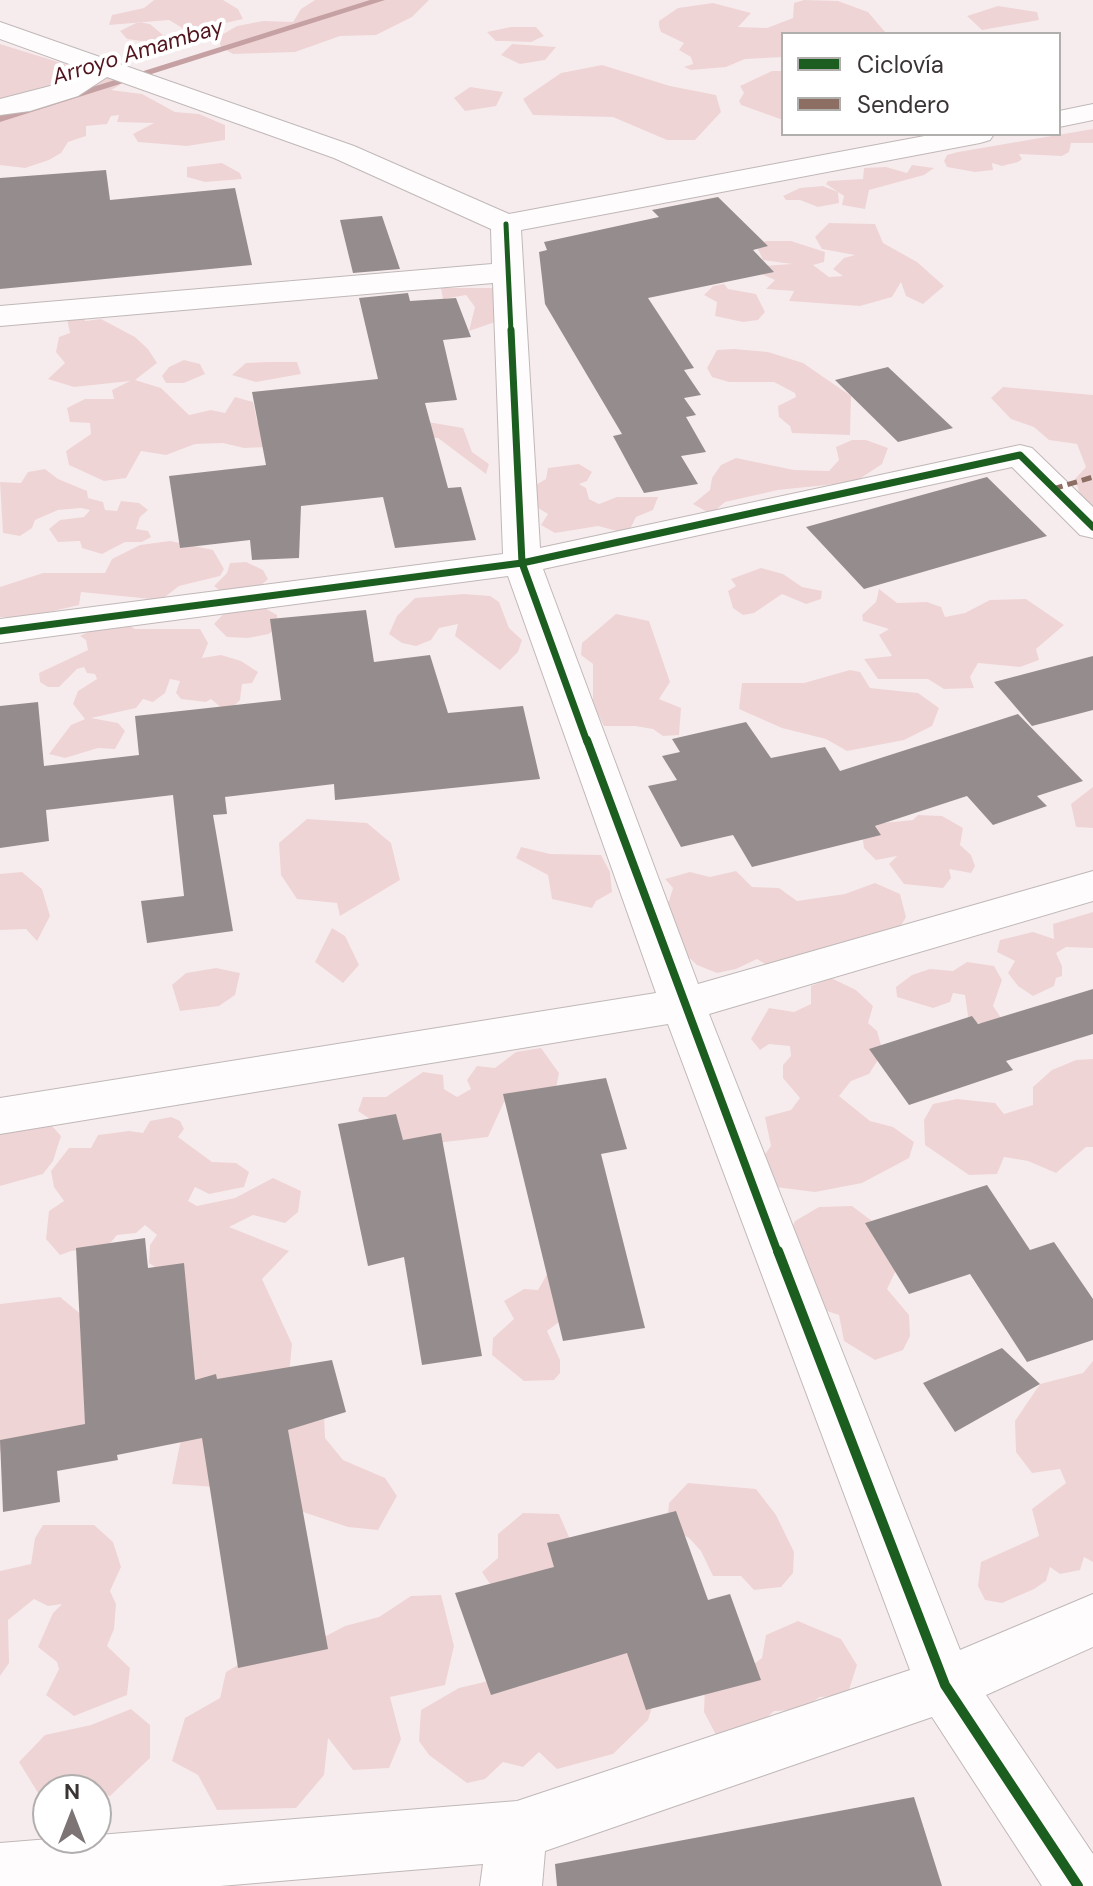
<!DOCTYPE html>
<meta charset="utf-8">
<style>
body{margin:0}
#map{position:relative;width:1093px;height:1886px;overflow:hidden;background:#f7eced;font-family:"DM Sans",sans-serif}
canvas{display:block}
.legend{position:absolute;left:781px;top:32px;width:280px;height:104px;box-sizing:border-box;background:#fff;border:2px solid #b1aeae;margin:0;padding:10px 14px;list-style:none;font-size:24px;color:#3b3434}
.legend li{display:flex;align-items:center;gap:16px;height:40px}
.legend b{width:40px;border:2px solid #b1aeae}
.north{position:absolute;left:32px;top:1774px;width:80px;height:80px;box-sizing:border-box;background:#fff;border:2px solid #b1aeae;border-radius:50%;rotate:0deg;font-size:22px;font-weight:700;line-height:32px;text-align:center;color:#3b3434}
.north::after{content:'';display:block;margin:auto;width:28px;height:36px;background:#7d7475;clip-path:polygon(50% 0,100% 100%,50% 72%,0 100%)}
</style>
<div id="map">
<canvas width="1093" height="1886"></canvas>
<ul class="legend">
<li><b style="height:10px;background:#1b5e20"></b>Ciclovía</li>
<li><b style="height:10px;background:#8d6e63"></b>Sendero</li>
</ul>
<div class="north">N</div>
</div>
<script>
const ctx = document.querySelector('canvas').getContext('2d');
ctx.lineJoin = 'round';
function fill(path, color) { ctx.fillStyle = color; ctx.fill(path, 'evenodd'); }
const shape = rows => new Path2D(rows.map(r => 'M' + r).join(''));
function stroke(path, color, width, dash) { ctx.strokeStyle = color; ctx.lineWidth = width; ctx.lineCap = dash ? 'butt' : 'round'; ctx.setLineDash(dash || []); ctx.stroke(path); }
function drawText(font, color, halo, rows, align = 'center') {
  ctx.font = font + ' "DM Sans",sans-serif'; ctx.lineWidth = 8; ctx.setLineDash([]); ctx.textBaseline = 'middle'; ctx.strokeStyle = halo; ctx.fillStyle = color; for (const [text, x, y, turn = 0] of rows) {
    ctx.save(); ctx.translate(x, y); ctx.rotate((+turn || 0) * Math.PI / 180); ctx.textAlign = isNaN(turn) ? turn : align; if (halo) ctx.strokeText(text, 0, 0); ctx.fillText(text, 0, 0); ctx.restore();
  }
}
const green = shape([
 [154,0,223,0,238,9,243,19,221,24,201,39,169,20,109,25,112,15,144,8],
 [315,0,429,0,412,17,376,35,340,36,295,52,233,54,221,47,218,37,237,26,263,21,293,22,301,9],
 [804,0,838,1,868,12,885,32,783,34,783,57,745,59,726,67,691,70,684,67,693,64,691,57,679,50,684,43,661,32,659,26,659,21,678,8,713,3,751,13,738,27,767,28,793,18,794,3],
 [998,6,1037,12,1039,20,982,30,967,16],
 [138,22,150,24,163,35,174,34,183,43,178,49,152,50,148,42,127,39,120,31],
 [511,27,536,27,544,36,531,42,504,41,496,41,487,32],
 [0,44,71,66,92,78,115,77,120,85,111,90,142,94,175,112,199,114,225,125,225,140,187,146,138,142,133,134,154,123,117,122,119,115,111,116,107,124,86,126,86,136,68,142,61,153,49,160,25,168,0,165],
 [512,44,556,47,545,60,520,64,501,55],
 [602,65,670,86,716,95,721,112,695,140,667,140,613,117,533,115,523,99,561,73],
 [772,71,783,71,783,120,741,105,739,101,744,93,740,86],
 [470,87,503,92,496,106,465,111,454,98],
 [1093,129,1093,143,1071,143,1069,152,1062,156,1019,154,1022,159,1018,162,1002,166,992,163,993,170,975,172,947,167,944,161,947,155,958,152],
 [222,163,240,173,242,179,205,182,187,177,187,167],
 [912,165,934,168,924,175,869,190,865,209,842,205,844,196,826,184,828,181,863,179,864,168,886,167,907,173],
 [823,186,838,192,839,203,818,207,800,200,786,200,783,196,800,188],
 [829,223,875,224,883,243,917,262,944,286,923,304,906,296,901,282,892,297,860,306,789,301,794,291,766,289,775,280,759,273,763,266,792,264,763,260,757,247,766,241,791,241,825,252,824,262,813,265,829,277,843,276,833,269,844,258,855,255,822,249,815,237],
 [724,284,728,289,756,294,765,312,758,320,743,322,715,316,717,302,704,295,713,286],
 [441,288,498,288,498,321,469,331,475,307,466,295,443,299],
 [81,312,85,321,101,319,135,337,148,349,157,363,135,380,161,388,189,415,211,410,225,413,235,397,253,402,257,421,264,429,267,447,244,448,223,443,195,444,166,455,141,451,126,478,104,481,69,465,66,451,91,434,90,423,70,422,67,408,85,399,114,399,112,390,130,381,74,387,48,379,65,363,56,352,59,337,70,333,67,319],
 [734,349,768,352,803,363,851,396,850,435,792,433,790,426,779,417,778,406,796,397,795,393,774,382,729,382,712,377,707,368,717,350],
 [184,360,200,364,205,374,184,383,166,383,162,376,169,367],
 [268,362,297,362,301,374,256,382,232,375,246,363],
 [1003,387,1093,395,1093,506,1082,501,1075,479,1086,467,1077,444,1049,440,1034,427,1011,419,991,398],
 [404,418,463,428,472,452,489,464,486,474,438,438,402,436],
 [852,440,866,440,888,448,882,464,855,482,778,490,725,502,711,514,693,504,710,490,712,478,721,465,736,458,794,470,829,471,839,460,836,447],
 [579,464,592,472,587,481,579,484,586,488,589,499,599,504,617,497,658,497,653,510,636,517,630,529,617,531,598,526,555,533,541,525,548,514,530,503,527,490,546,479,548,468],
 [45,469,58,479,87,491,88,498,103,502,105,510,117,511,121,501,139,503,148,510,140,517,136,529,148,531,151,537,142,542,125,542,102,554,82,548,80,541,58,542,49,529,60,520,84,517,90,510,81,508,58,510,35,520,32,528,20,536,3,533,0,482,21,483,28,472],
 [170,541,213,550,224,569,220,576,179,586,161,600,81,592,79,605,27,617,0,617,0,587,43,573,105,573,112,559,140,545],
 [246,562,263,570,268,579,259,587,224,594,214,586,227,573,230,563],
 [761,568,783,574,802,587,822,591,821,599,806,604,782,594,754,613,743,615,733,608,728,591,736,586,731,579],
 [879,589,897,603,927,602,941,607,945,617,965,613,990,600,1026,599,1064,625,1036,649,1039,660,1020,667,978,663,970,677,974,688,944,689,928,679,878,679,864,659,892,656,879,635,889,629,863,621,862,615,876,602],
 [464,594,490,596,499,602,509,628,522,640,518,652,500,670,455,636,458,624,439,628,431,640,416,646,402,643,389,634,397,616,415,598],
 [263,607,277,615,277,626,269,634,248,638,227,637,214,624,227,610],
 [616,614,649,621,670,682,659,699,681,708,679,735,663,736,653,729,635,726,604,726,597,712,593,700,593,664,581,655,582,643],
 [125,623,135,629,200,629,208,643,202,658,221,655,241,661,258,672,252,683,242,684,240,700,233,707,223,709,211,699,206,702,181,699,176,693,180,681,170,679,165,693,153,702,143,699,136,708,91,718,118,723,125,731,115,749,98,748,65,758,49,754,71,725,85,719,73,704,78,691,97,679,95,674,87,673,84,667,77,669,59,687,48,687,40,682,39,673,88,650,86,640,80,636,101,625],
 [850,670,860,672,870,688,918,693,939,708,932,726,904,740,847,751,826,739,782,728,739,709,742,683,804,683],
 [1093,787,1093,828,1076,827,1071,804],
 [918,815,942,816,963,828,960,845,971,855,975,866,971,873,949,869,951,878,943,888,904,884,889,864,897,856,876,860,864,848,862,833,883,823,913,820],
 [307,819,367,823,391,843,400,880,340,916,337,903,297,899,281,875,279,843],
 [521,847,550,854,601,855,610,872,612,892,596,901,592,908,552,899,548,875,516,858],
 [736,871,752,887,779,888,797,901,845,894,875,883,900,894,906,917,899,929,870,934,770,967,757,959,736,969,717,973,697,965,646,918,669,901,673,888,665,879,690,872,710,877],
 [22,872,42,889,50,916,37,941,26,929,0,930,0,874],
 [1093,912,1093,948,1066,947,1056,953,1062,966,1062,976,1056,978,1054,986,1033,996,1018,986,1008,973,1015,961,997,952,1000,940,1033,932,1054,939,1053,924],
 [332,928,345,936,359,965,343,983,315,962],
 [967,962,994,966,1002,980,993,1006,1001,1018,988,1023,969,1023,965,995,953,993,950,1002,933,1008,897,997,896,987,912,975,930,969,953,971],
 [216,968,240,973,235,995,219,1006,180,1011,172,985,186,973],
 [831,978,856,990,873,1006,868,1023,877,1031,883,1052,869,1074,851,1081,839,1096,870,1121,893,1127,914,1142,909,1158,862,1183,815,1192,767,1186,756,1166,771,1146,765,1117,791,1110,800,1098,783,1078,783,1065,791,1056,790,1046,769,1044,760,1050,751,1039,769,1008,794,1012,811,1004,811,986],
 [541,1048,559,1073,554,1098,504,1102,488,1137,410,1146,358,1111,363,1097,386,1097,423,1072,443,1075,444,1089,457,1097,471,1089,467,1080,477,1066,495,1068,516,1052],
 [1093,1059,1093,1147,1086,1147,1056,1173,1028,1161,1004,1157,997,1174,969,1175,925,1145,924,1120,933,1104,957,1099,995,1103,1004,1114,1033,1105,1033,1087,1052,1070,1076,1060],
 [44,1117,61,1136,53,1161,43,1174,0,1186,0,1127],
 [171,1117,180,1121,184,1129,178,1137,212,1162,236,1163,249,1172,244,1187,209,1194,195,1187,188,1201,197,1206,235,1198,273,1178,301,1191,298,1212,285,1223,253,1215,229,1227,289,1251,262,1279,292,1344,289,1375,323,1393,325,1438,343,1460,385,1478,397,1496,378,1530,348,1527,231,1488,172,1484,180,1444,190,1422,167,1275,149,1263,150,1245,157,1235,145,1225,136,1233,117,1235,107,1247,71,1251,60,1255,46,1239,49,1211,64,1201,54,1187,51,1171,69,1148,91,1148,98,1135,129,1131,143,1133,150,1121],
 [852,1206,888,1233,899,1264,887,1289,909,1315,910,1336,903,1350,875,1360,844,1341,839,1315,812,1306,788,1239,795,1221,819,1207],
 [549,1271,563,1319,547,1331,560,1360,560,1373,554,1380,524,1381,492,1355,493,1338,514,1319,504,1301,524,1289,538,1290],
 [60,1297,94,1325,92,1427,11,1446,0,1452,0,1304],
 [1093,1361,1093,1562,1084,1557,1080,1570,1060,1574,1050,1567,1046,1581,1034,1589,1002,1603,985,1600,978,1586,981,1562,1039,1536,1032,1509,1066,1483,1060,1469,1032,1473,1016,1452,1015,1421,1040,1384,1083,1373],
 [688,1483,756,1489,776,1515,794,1552,793,1573,781,1587,754,1590,741,1576,713,1576,701,1551,689,1538,667,1526,669,1503],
 [523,1513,559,1514,579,1560,494,1590,482,1572,498,1558,498,1534],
 [43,1525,94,1525,113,1542,121,1567,110,1591,116,1604,114,1629,107,1646,130,1668,127,1695,74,1716,46,1695,59,1669,57,1662,38,1647,53,1613,62,1604,48,1606,34,1599,8,1620,9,1663,0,1676,0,1571,31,1564,35,1538],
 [441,1595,454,1646,445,1685,390,1697,401,1739,389,1768,353,1770,328,1738,324,1775,296,1808,217,1810,198,1775,172,1761,185,1718,220,1698,226,1672,273,1644,307,1646,345,1626,379,1617,411,1596],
 [798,1621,841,1639,857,1665,847,1696,820,1697,799,1710,774,1711,756,1727,716,1735,704,1712,705,1684,747,1669,762,1658,766,1635],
 [599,1634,648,1662,658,1688,648,1720,613,1754,557,1769,539,1752,523,1767,503,1762,485,1779,467,1783,429,1755,419,1741,421,1710,459,1688,497,1679,519,1687,525,1661],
 [131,1709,150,1725,150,1758,110,1796,96,1794,96,1790,48,1790,48,1799,43,1801,19,1762,45,1735,91,1725]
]);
const stream = shape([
 [370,0,385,0,0,122,0,116,370,0]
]);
const building = shape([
 [106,170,110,200,235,188,252,265,0,289,0,178],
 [718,197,768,246,753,250,774,272,648,298,694,368,684,370,701,395,684,398,696,415,686,417,706,452,681,456,698,484,644,493,613,436,622,434,545,304,539,252,547,250,544,242,659,217,652,210],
 [382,216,400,269,353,273,340,220],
 [408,293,410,301,456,298,471,337,443,340,457,400,425,403,448,488,461,487,476,540,395,548,383,497,301,506,299,558,252,560,250,540,180,548,169,476,266,465,252,392,378,379,359,298],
 [888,367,953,428,898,442,835,380],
 [987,477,1047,536,864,589,806,527],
 [366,610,374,662,430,655,448,713,523,706,540,779,335,800,334,784,225,797,227,814,213,815,233,931,147,943,141,901,184,896,173,795,46,810,49,841,0,848,0,706,38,702,44,766,139,755,135,716,281,700,270,619],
 [1093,656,1093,710,1032,726,994,682],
 [1018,714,1083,781,1037,796,1047,806,993,825,967,796,875,826,881,835,752,867,733,835,681,847,648,786,677,780,662,756,680,752,672,739,746,722,771,758,825,747,840,771],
 [1093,989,1093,1034,1006,1061,1013,1070,909,1105,869,1049,972,1016,978,1024],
 [606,1078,627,1149,601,1154,645,1328,563,1341,503,1094],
 [396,1114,403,1140,441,1133,482,1356,422,1365,404,1257,368,1266,338,1124],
 [987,1185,1030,1250,1054,1242,1093,1299,1093,1340,1027,1362,970,1274,909,1294,865,1223],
 [145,1238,148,1268,184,1263,195,1380,216,1374,217,1379,332,1360,346,1412,288,1430,328,1649,238,1668,202,1438,117,1455,118,1460,57,1471,60,1502,3,1512,0,1440,85,1424,76,1248],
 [1002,1348,1040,1384,955,1432,923,1383],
 [676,1511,708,1600,730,1594,761,1680,646,1710,627,1653,491,1695,455,1593,554,1567,547,1543],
 [914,1797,942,1886,557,1886,555,1864]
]);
const minor = shape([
 [0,22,354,146,509,214,935,134,994,134,990,140,980,143,521,230,540,548,1020,445,1032,448,1093,507,1093,538,1080,535,1012,467,543,569,698,984,1093,871,1093,901,709,1014,960,1650,1093,1594,1093,1647,986,1695,1093,1854,1093,1886,1042,1886,932,1717,545,1851,542,1886,480,1886,483,1864,220,1886,0,1886,0,1843,517,1801,910,1670,668,1024,0,1134,0,1098,656,993,508,576,0,643,0,619,503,554,493,283,0,326,0,306,492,264,491,229,334,158,107,77,78,96,30,111,0,115,0,99,58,84,83,69,0,39,0,22],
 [1093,104,1093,120,1059,127,1059,111,1093,104]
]);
const quiet = shape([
 [1053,489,1093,477]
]);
const cyclewayFar3 = shape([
 [506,224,511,332]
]);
const cyclewayFar2 = shape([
 [511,330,522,563,587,742],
 [0,631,522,563,1020,455,1093,527]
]);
const cyclewayFar1 = shape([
 [587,740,778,1253]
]);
const cycleway = shape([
 [778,1251,945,1685,1078,1886]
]);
const farWaternames = [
 ["Arroyo Amambay",138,53,-17]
];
fill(green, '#efd4d6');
fill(stream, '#c6a1a3');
fill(building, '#958d8d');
stroke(minor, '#c0b8b8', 2);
fill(minor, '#fefcfc');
stroke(quiet, '#8d6e63', 5, [10, 5]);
stroke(cyclewayFar3, '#1b5e20', 5);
stroke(cyclewayFar2, '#1b5e20', 7);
stroke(cyclewayFar1, '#1b5e20', 8);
stroke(cycleway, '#1b5e20', 10);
drawText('italic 22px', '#51151e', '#fff', farWaternames);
</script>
